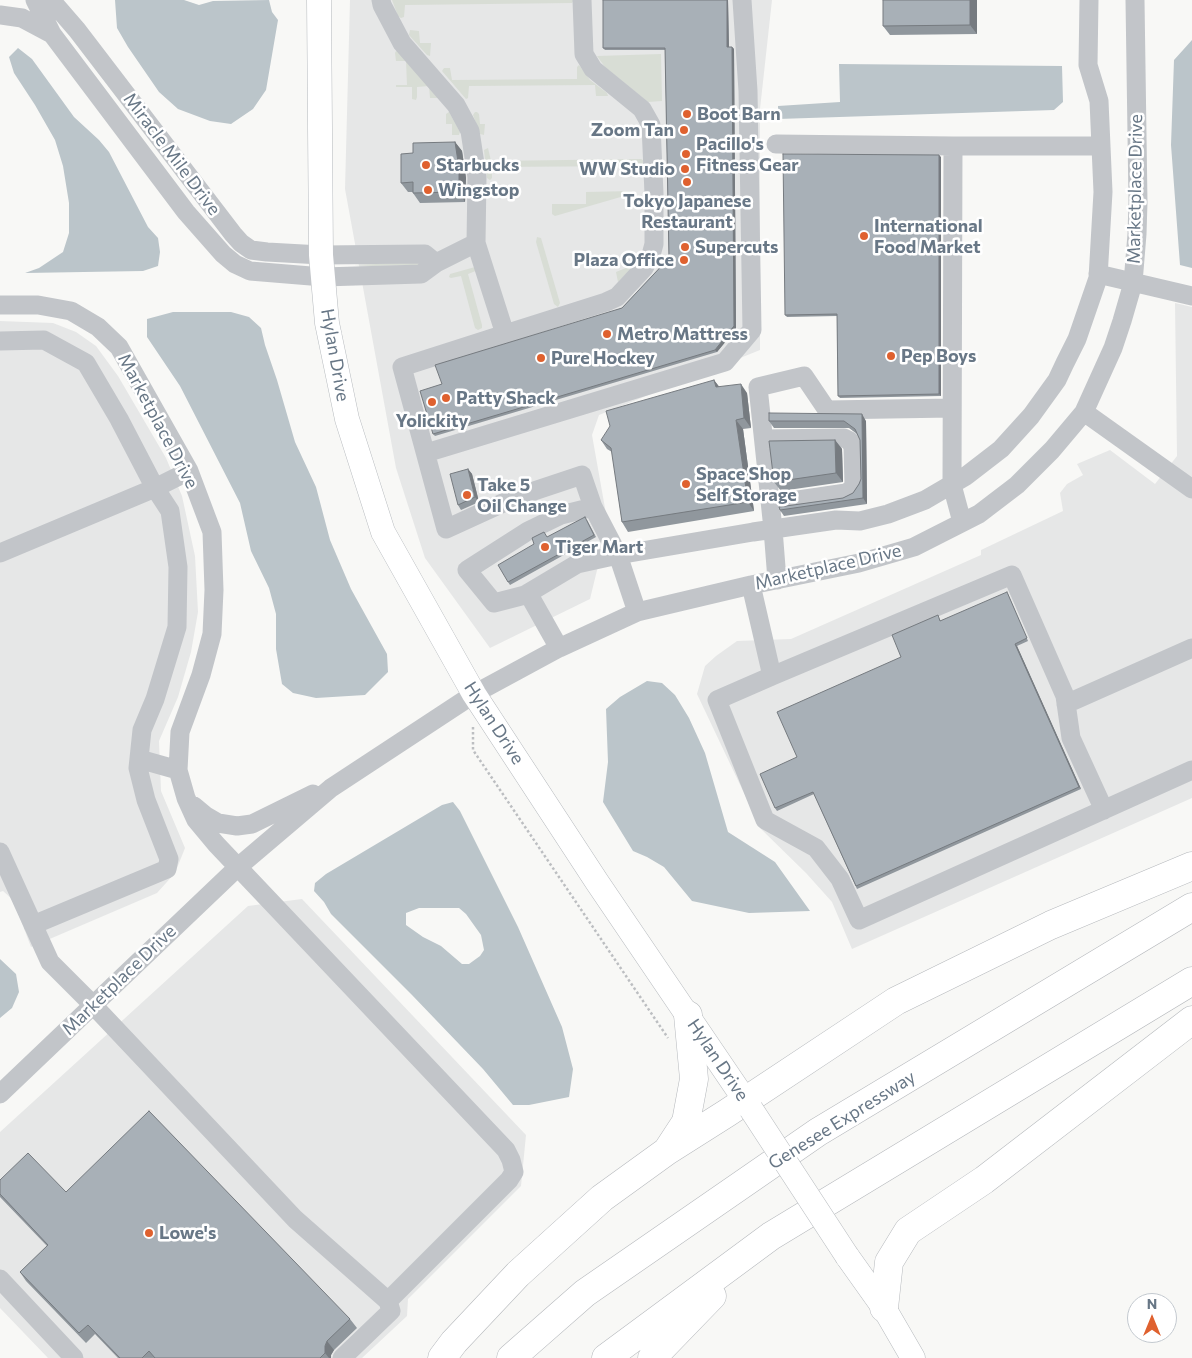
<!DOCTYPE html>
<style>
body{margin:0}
#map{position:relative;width:1192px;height:1358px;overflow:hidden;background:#f8f8f6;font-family:Commissioner,sans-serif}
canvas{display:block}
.north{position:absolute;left:1127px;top:1293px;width:50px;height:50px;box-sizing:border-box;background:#fff;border:1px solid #c3c9cf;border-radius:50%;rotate:0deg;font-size:14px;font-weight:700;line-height:20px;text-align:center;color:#687786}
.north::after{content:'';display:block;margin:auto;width:18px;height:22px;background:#df612f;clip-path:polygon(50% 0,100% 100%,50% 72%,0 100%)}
</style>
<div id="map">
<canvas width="1192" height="1358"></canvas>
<div class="north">N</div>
</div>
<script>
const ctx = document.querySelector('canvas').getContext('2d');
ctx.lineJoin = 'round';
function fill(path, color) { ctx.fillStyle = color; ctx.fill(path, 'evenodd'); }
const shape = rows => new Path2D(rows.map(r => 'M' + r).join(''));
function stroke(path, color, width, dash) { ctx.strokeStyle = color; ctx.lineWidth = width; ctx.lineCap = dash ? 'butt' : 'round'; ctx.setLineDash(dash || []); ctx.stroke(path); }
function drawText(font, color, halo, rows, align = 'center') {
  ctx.font = font + ' Commissioner,sans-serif'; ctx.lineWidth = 5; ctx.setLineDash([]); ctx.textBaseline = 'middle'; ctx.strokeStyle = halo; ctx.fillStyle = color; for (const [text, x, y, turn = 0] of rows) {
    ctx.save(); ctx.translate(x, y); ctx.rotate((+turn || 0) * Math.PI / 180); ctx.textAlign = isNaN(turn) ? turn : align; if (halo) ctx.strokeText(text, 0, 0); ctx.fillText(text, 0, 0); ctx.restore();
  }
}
const built = shape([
 [350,0,772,0,760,109,760,350,599,415,592,435,608,525,590,599,490,648,425,558,396,468,345,189],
 [1175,303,1192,307,1192,798,852,949,832,902,806,873,761,829,697,694,705,666,716,656,737,641,791,639,981,555,981,550,1063,511,1060,493,1067,484,1083,475,1077,464,1110,450,1155,484,1177,456],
 [0,321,53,323,76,332,96,346,118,376,166,458,182,496,195,556,198,612,191,652,178,697,159,741,161,791,185,848,175,873,157,893,31,947,13,900,3,891,0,892],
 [302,899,526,1135,521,1186,408,1299,407,1316,362,1358,48,1358,0,1308,0,1132,248,906]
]);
const green = shape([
 [392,0,574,0,572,3,405,5,404,17,401,18,398,16],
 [410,30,419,31,420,43,431,43,430,56,427,55,409,35],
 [396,51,399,52,438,95,438,98,430,98,429,86,417,87,417,97,416,100,412,99,412,87,396,87,396,85,407,85,406,61,396,61,395,53],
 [661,54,662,101,648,102,605,67,597,56],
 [579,65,590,80,607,93,608,96,596,96,595,85,469,86,468,98,466,99,442,71,444,68,450,68,452,80,577,79,577,67],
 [449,112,460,132,459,135,452,135,452,124,446,124,446,114],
 [475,112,477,112,479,114,480,124,485,124,484,135,480,134,473,115],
 [488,148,491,161,641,159,643,160,644,166,492,167,492,178,490,180,487,178,484,150],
 [632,191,631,194,555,216,552,214,552,204,586,204,586,192],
 [537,237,541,238,560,303,558,307,554,304,536,242],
 [637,260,638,261,618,282,616,272,626,268,625,263],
 [420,262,423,265,372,266,354,265],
 [475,267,478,270,468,274,482,325,482,328,478,330,475,328,461,276,451,278,449,277,450,274]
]);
const water = shape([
 [115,0,184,0,199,5,213,1,269,0,272,12,278,20,266,90,253,109,231,124,210,121,178,109,159,92,128,47,117,28],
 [1192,40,1192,268,1180,265,1171,145,1174,60],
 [18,48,32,59,74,117,99,140,109,152,148,227,158,238,160,252,158,266,143,271,25,273,39,268,63,252,69,233,69,203,63,166,55,140,35,105,14,73,9,57],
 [839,64,1062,66,1063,102,1054,110,778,119,778,106,840,102],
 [173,312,231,312,249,317,261,328,265,345,277,380,295,442,316,487,330,540,351,589,387,654,388,672,365,695,316,698,293,693,282,684,276,649,276,614,269,588,251,551,240,503,180,386,147,337,147,319],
 [647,681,662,683,675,695,689,718,705,753,728,832,775,862,810,911,749,913,692,901,664,867,647,857,633,851,603,802,608,762,606,709,620,697],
 [453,802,460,811,518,927,562,1027,573,1069,569,1097,529,1105,513,1105,483,1069,412,995,331,914,324,902,314,891,315,883,326,874,442,805],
 [419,908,459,908,466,914,481,935,484,950,480,956,469,964,462,964,441,946,423,937,406,925,406,913],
 [0,959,16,974,19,992,12,1008,0,1018]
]);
const path = shape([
 [473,727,473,750,668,1038]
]);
const minor = shape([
 [35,0,52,34,186,212,223,254,235,264,250,271,323,277,421,274,436,263,476,243],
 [51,0,77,30,233,234,241,243,251,250,267,252,321,255,425,254,436,263],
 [381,0,382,5,402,43,456,105,470,131,477,177,476,243,505,334,402,367,446,529,516,497,582,475,593,507,618,555,753,532,836,520,860,521,888,514,925,500,966,476,1001,449,1031,416,1057,380,1065,363,1077,339,1098,278,1103,192,1099,101,1088,65,1089,0],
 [0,15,22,18,52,34],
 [776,144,953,146,952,485,962,522],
 [953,146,1101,146],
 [1098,274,1192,296],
 [0,305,38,305,71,311,98,327,119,347,189,471,212,532,214,590,212,634,201,675,180,732,178,770,186,798,196,820,216,844,506,1150,511,1160,514,1172,509,1180,388,1301],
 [505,334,606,302,617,297,644,268,651,255,654,244,654,194,651,125,642,109,593,69,584,54,582,0],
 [0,341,44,340,86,363,119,419,155,488,170,511,178,567,177,627,155,699,142,730,138,768,146,800,169,859,167,869,33,925],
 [1084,412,1192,489],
 [764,439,844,438,850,441,853,447,854,485,851,490,846,493,771,504],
 [426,453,725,362,752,330,748,91,742,0],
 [593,507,561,515,528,531,467,570,494,603,525,595,577,564,618,555,637,612],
 [0,553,155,488,189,471],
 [777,580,773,529,758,387,804,376,827,410,952,408],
 [751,585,772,676,717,700,765,820,816,848,840,879,859,920,1192,770],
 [528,593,559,648],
 [772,676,1012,575,1065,696,1071,738,1104,810],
 [1066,704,1192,648],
 [139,759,178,770],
 [194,806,206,816,218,823,237,826,252,824,313,794],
 [0,852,50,962,93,1005,295,1219,388,1301,391,1311,342,1358],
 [0,1094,238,867,331,788,474,694,559,648,637,612,751,585,859,563,914,547,979,514,1017,485,1052,450,1084,412,1113,348,1122,321,1133,283,1137,234,1138,202,1135,0],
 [0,1279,74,1358]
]);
const major = shape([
 [319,0,321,255,327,323,347,419,383,532,474,694,597,882,751,1109],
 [847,1256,884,1308,913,1358]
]);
const highway = shape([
 [667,1151,727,1113,896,1001,1051,925,1192,866],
 [884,1308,889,1262,908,1231,984,1180,1192,1020],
 [442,1358,454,1342,518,1274,602,1198,667,1151,686,1122,694,1079,688,1015],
 [511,1358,585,1293,818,1132,1192,907],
 [606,1358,771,1236,1192,981],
 [652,1358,712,1296]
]);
const majorBridge = shape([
 [751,1109,847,1256]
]);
const wall = shape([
 [603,0,728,0,729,47,732,47,734,49,736,329,717,352,435,436,433,434,442,384,622,308,669,258,665,50,605,50,603,48],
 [977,0,977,34,890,35,883,26],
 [455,142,462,151,466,178,465,202,420,203,413,193,413,192,408,192,401,183,413,153],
 [941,157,941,396,840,398,838,396,837,316,787,317,785,315],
 [714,380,719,387,747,393,751,428,743,429,754,511,628,532,622,522,612,452,607,449,601,440],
 [769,421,866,421,867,504,784,516,780,510,843,498,853,493,859,484,861,479,860,440,857,434,849,428,774,428],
 [835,440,842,449,843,482,781,491,774,482],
 [468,469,472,474,479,502,461,510,458,505],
 [587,520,596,537,510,585,508,582,534,544,547,537],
 [1008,594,1028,641,1017,646,1081,789,857,889,814,794,777,811,775,808,797,757,901,657,939,618,941,621],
 [0,1180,66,1192,350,1319,357,1328,334,1350,331,1355,331,1358,118,1358,95,1334,86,1343,26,1281,20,1272,47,1246,0,1197]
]);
const shadedWall = shape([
 [727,0,728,0,729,49,727,47],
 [970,0,977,0,977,34,970,25],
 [732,47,734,49,736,329,717,352,715,350],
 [455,142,462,151,466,178,465,202,459,192],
 [939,155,941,157,941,396,939,394],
 [714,380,721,389,716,387],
 [741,384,747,393,751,428,744,418],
 [862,414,866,421,867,504,863,498],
 [736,420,743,429,754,511,748,502],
 [835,440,842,449,843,482,836,473],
 [468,469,472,474,479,502,475,497],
 [1015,644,1017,646,1081,789,1079,787],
 [327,1341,334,1350,331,1355,331,1358,329,1358,325,1353,325,1346]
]);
const building = shape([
 [603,0,727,0,727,47,732,47,734,326,715,350,433,434,420,391,442,384,435,365,622,308,669,258,665,48,603,48,603,0],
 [883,0,970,0,970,25,883,26,883,0],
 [455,142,459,168,459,192,413,193,413,182,401,183,401,154,413,153,413,143,455,142],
 [783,154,939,155,939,394,838,396,837,314,785,315,783,154],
 [714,380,716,387,741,384,744,418,736,420,748,502,622,522,611,448,601,440,610,426,606,411,714,380],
 [769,413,862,414,863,498,780,510,779,507,843,498,853,493,859,484,861,479,860,440,855,429,844,421,769,421,769,413],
 [835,440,836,473,774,482,769,441,835,440],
 [468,469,475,497,458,505,450,474,468,469],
 [585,517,594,535,508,582,498,565,534,544,532,538,544,532,547,537,585,517],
 [1007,592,1027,638,1015,644,1079,787,856,886,813,792,775,808,760,774,797,757,777,712,901,657,892,635,938,615,940,621,1007,592],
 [149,1111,350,1319,327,1341,325,1346,325,1353,320,1358,155,1358,149,1351,142,1358,120,1358,88,1325,79,1333,20,1272,48,1245,0,1194,0,1180,28,1153,66,1192,149,1111]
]);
const markers = [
 [687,114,5,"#df612f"],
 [684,130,5,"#df612f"],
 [686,154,5,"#df612f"],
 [426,165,5,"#df612f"],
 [685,169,5,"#df612f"],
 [687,182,5,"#df612f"],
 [428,190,5,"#df612f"],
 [864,236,5,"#df612f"],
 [685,247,5,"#df612f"],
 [684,260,5,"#df612f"],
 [607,334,5,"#df612f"],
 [891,356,5,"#df612f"],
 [541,358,5,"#df612f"],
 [446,398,5,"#df612f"],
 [432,402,5,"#df612f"],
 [686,484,5,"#df612f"],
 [467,495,5,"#df612f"],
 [545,547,5,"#df612f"],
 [149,1233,5,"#df612f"]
];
const poiNames = [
 ["Boot Barn",697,114],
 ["Zoom Tan",674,130,"right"],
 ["Pacillo's",696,144],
 ["Fitness Gear",696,165],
 ["Starbucks",436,165],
 ["WW Studio",675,169,"right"],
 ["Wingstop",438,190],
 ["Tokyo Japanese",687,201,"center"],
 ["Restaurant",687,222,"center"],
 ["International",874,226],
 ["Food Market",874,247],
 ["Supercuts",695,247],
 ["Plaza Office",674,260,"right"],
 ["Metro Mattress",617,334],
 ["Pep Boys",901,356],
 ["Pure Hockey",551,358],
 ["Patty Shack",456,398],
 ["Yolickity",432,421,"center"],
 ["Space Shop",696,474],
 ["Self Storage",696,495],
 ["Take 5",477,485],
 ["Oil Change",477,506],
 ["Tiger Mart",555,547],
 ["Lowe's",159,1233]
];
const streetNames = [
 ["Miracle Mile Drive",172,154,53],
 ["Marketplace Drive",1135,189,-89],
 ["Hylan Drive",335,355,80],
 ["Marketplace Drive",158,421,62],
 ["Marketplace Drive",828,567,-13],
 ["Hylan Drive",494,723,57],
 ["Marketplace Drive",119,980,-44],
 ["Hylan Drive",718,1060,56],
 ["Genesee Expressway",842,1120,-32]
];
fill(built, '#e6e7e7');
fill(green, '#d8ddd5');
fill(water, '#bbc5ca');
stroke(major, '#b5b9bd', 25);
stroke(highway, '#b5b8bc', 29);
stroke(path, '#bcbec1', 2.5, [2.5, 2.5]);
stroke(minor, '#c2c5c9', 19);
stroke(major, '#fff', 24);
stroke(highway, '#fff', 28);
stroke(majorBridge, '#b5b9bd', 25, []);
stroke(majorBridge, '#fff', 24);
fill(wall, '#90979d');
fill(shadedWall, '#767b80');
fill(building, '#a8b0b7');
stroke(building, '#767b80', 1);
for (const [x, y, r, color] of markers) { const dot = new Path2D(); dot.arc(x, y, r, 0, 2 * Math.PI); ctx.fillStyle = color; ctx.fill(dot); stroke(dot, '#fff', 2); }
drawText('bold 18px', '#687786', '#fff', poiNames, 'left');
drawText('18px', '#687786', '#fff', streetNames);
</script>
